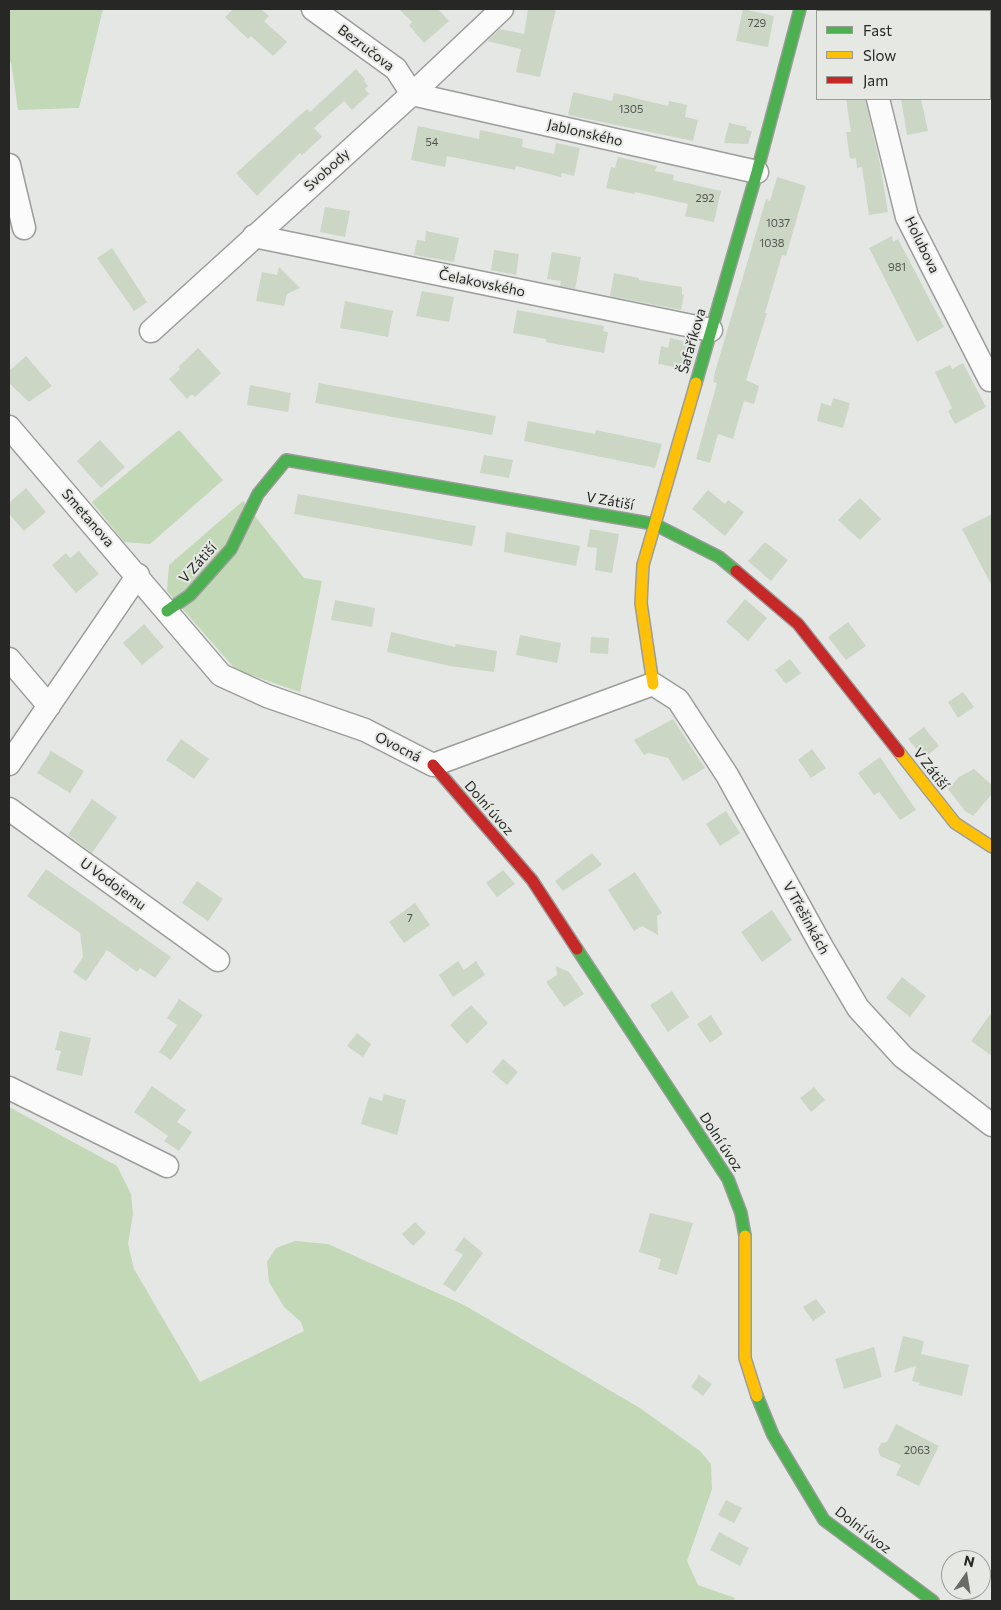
<!DOCTYPE html>
<meta charset="utf-8">
<style>
body{margin:0}
#map{position:relative;width:1001px;height:1610px;overflow:hidden;background:#e5e7e4;font-family:Commissioner,sans-serif}
canvas{display:block}
.frame{position:absolute;inset:0;border:10px solid #272826;pointer-events:none}
.legend{position:absolute;left:816px;top:10px;width:175px;height:90px;box-sizing:border-box;background:#e5e8e3;border:1px solid #999b97;margin:0;padding:6px 9px;list-style:none;font-size:15px;color:#272826}
.legend li{display:flex;align-items:center;gap:10px;height:25px}
.legend b{width:25px;border:1px solid #999b97}
.north{position:absolute;left:941px;top:1550px;width:50px;height:50px;box-sizing:border-box;background:#e5e8e3;border:1px solid #999b97;border-radius:50%;rotate:13deg;font-size:14px;font-weight:700;line-height:20px;text-align:center;color:#272826}
.north::after{content:'';display:block;margin:auto;width:18px;height:22px;background:#6a6b68;clip-path:polygon(50% 0,100% 100%,50% 72%,0 100%)}
</style>
<div id="map">
<canvas width="1001" height="1610"></canvas>
<div class="frame"></div>
<ul class="legend">
<li><b style="height:6px;background:#4caf50"></b>Fast</li>
<li><b style="height:6px;background:#ffc107"></b>Slow</li>
<li><b style="height:6px;background:#c62828"></b>Jam</li>
</ul>
<div class="north">N</div>
</div>
<script>
const ctx = document.querySelector('canvas').getContext('2d');
ctx.lineJoin = 'round';
function fill(path, color) { ctx.fillStyle = color; ctx.fill(path, 'evenodd'); }
const shape = rows => new Path2D(rows.map(r => 'M' + r).join(''));
function stroke(path, color, width, dash) { ctx.strokeStyle = color; ctx.lineWidth = width; ctx.lineCap = dash ? 'butt' : 'round'; ctx.setLineDash(dash || []); ctx.stroke(path); }
function drawText(font, color, halo, rows, align = 'center') {
  ctx.font = font + ' Commissioner,sans-serif'; ctx.lineWidth = 4; ctx.setLineDash([]); ctx.textBaseline = 'middle'; ctx.strokeStyle = halo; ctx.fillStyle = color; for (const [text, x, y, turn = 0] of rows) {
    ctx.save(); ctx.translate(x, y); ctx.rotate((+turn || 0) * Math.PI / 180); ctx.textAlign = isNaN(turn) ? turn : align; if (halo) ctx.strokeText(text, 0, 0); ctx.fillText(text, 0, 0); ctx.restore();
  }
}
const green = shape([
 [9,9,103,9,79,108,18,110,11,62,9,61],
 [179,430,223,480,150,544,124,542,92,502],
 [243,501,304,578,322,581,300,692,236,670,167,591,169,565],
 [9,1107,117,1166,131,1194,133,1214,128,1244,134,1269,200,1382,304,1331,301,1322,284,1307,269,1282,267,1262,276,1248,295,1241,328,1244,464,1305,640,1408,700,1451,711,1464,712,1489,687,1561,698,1585,735,1598,733,1601,9,1601]
]);
const building = shape([
 [233,9,261,9,269,16,264,21,287,42,273,56,251,36,248,39,225,17],
 [399,9,438,9,449,21,424,43,409,25,412,22],
 [528,9,556,9,540,77,516,72,521,49,487,41,500,29,524,34],
 [743,9,774,16,768,47,736,41],
 [356,69,365,79,364,81,368,86,365,89,369,94,352,110,344,101,314,128,322,137,302,155,300,153,257,196,236,173,307,109,310,112],
 [573,92,612,101,614,93,668,106,669,101,687,105,685,117,698,120,693,141,568,115],
 [846,99,865,99,880,164,888,212,869,215,862,167,857,168,856,158,850,159,846,132,851,132],
 [901,99,921,99,928,131,907,135],
 [729,123,747,127,746,130,752,131,748,144,724,143],
 [418,126,479,139,480,130,523,139,522,147,554,154,556,143,580,148,574,176,562,173,561,177,516,166,515,170,447,156,445,167,411,160],
 [618,157,657,166,655,171,674,175,673,180,721,191,714,222,685,216,688,204,635,192,634,194,606,188,611,167,615,168],
 [777,177,806,186,786,256,782,255,765,313,767,313,746,380,759,386,754,404,744,401,733,439,718,434,710,463,696,459,717,383,713,382,715,372,766,199,770,201],
 [325,207,350,211,345,237,320,232],
 [426,231,459,238,454,262,414,255,417,240,425,241],
 [892,236,893,242,898,239,944,327,917,342,869,248],
 [112,248,147,302,134,311,97,258],
 [494,250,519,254,516,275,491,270],
 [552,252,581,257,575,289,560,286,561,281,547,279],
 [279,267,300,288,287,294,284,306,256,301,262,272,277,275],
 [614,273,639,278,639,280,682,287,682,294,684,295,681,310,610,296],
 [422,291,454,297,449,322,416,316],
 [345,301,393,311,388,337,340,328],
 [517,310,604,326,603,331,608,332,604,353,546,342,546,339,513,333],
 [670,338,691,343,685,363,681,362,680,368,658,364,661,346,668,348],
 [198,348,221,373,195,397,192,394,187,399,169,379,180,369,178,367],
 [26,356,52,386,29,402,9,383,9,371],
 [963,363,986,407,955,424,948,411,952,408,935,372,950,365,952,369],
 [319,383,496,416,492,435,315,403],
 [250,385,291,393,288,412,247,405],
 [833,398,850,403,843,428,817,421,821,403,831,406],
 [528,421,595,434,596,430,662,444,655,468,524,441],
 [100,440,125,467,101,488,77,461],
 [484,455,513,460,509,478,480,473],
 [26,488,46,512,24,531,9,514,9,503],
 [708,490,725,504,728,500,744,512,725,536,692,509],
 [298,494,476,526,472,546,294,514],
 [860,498,881,519,860,540,838,520],
 [992,514,992,586,962,529],
 [590,529,619,534,612,573,595,570,597,548,587,547],
 [506,532,580,546,576,566,504,552],
 [765,542,788,560,771,581,748,561],
 [79,551,99,574,76,593,52,565,66,553,70,558],
 [745,599,767,618,748,641,726,622],
 [335,600,375,608,372,627,331,620],
 [848,622,866,646,846,660,828,637],
 [144,624,164,647,142,665,123,643],
 [391,632,455,647,456,644,497,651,494,672,450,666,387,652],
 [520,635,561,643,557,663,516,655],
 [591,637,609,638,608,654,590,653],
 [790,659,801,673,786,684,775,670],
 [963,692,974,707,958,718,948,702],
 [673,719,705,768,683,781,668,758,648,753,644,755,634,740],
 [924,727,939,746,924,758,908,739],
 [181,739,209,759,194,779,166,760],
 [812,749,826,768,811,778,798,760],
 [51,751,84,771,70,793,37,773],
 [880,757,916,810,900,820,879,792,874,795,858,773],
 [974,769,992,785,992,794,973,816,965,811,948,789,959,777],
 [92,799,117,817,92,853,68,835],
 [726,811,740,833,720,846,706,824],
 [592,853,602,865,563,891,555,881],
 [46,869,171,957,155,978,140,968,137,972,107,950,86,981,73,972,83,957,80,933,27,896],
 [503,870,515,884,497,897,486,883],
 [635,872,662,913,657,916,658,935,642,926,634,931,608,890],
 [197,881,223,899,208,921,182,903],
 [415,903,430,925,404,943,389,922],
 [772,910,792,940,762,962,741,932],
 [458,961,464,970,476,961,485,975,453,997,439,975],
 [556,966,569,972,584,994,564,1007,546,982,557,975],
 [902,977,926,996,910,1017,886,998],
 [672,991,689,1017,668,1032,650,1005],
 [179,999,203,1015,171,1060,159,1052,177,1025,167,1018],
 [471,1005,488,1023,467,1044,450,1025],
 [992,1012,992,1056,971,1041],
 [711,1015,723,1034,710,1043,697,1024],
 [60,1031,91,1038,82,1076,56,1070,61,1051,55,1050],
 [357,1033,371,1044,363,1057,347,1046],
 [503,1059,518,1072,507,1085,492,1072],
 [152,1086,186,1110,177,1122,192,1132,179,1151,164,1141,168,1136,134,1112],
 [814,1087,825,1100,811,1112,800,1098],
 [384,1094,406,1100,397,1135,361,1124,369,1097,382,1101],
 [650,1213,693,1223,677,1275,658,1269,661,1259,639,1252],
 [415,1222,426,1233,413,1246,402,1234],
 [464,1237,483,1253,455,1292,443,1284,463,1255,455,1250],
 [816,1299,826,1312,813,1321,803,1307],
 [903,1336,924,1341,921,1354,969,1365,962,1396,919,1385,920,1383,912,1381,916,1366,894,1373],
 [874,1347,882,1377,844,1389,835,1359],
 [699,1375,712,1384,703,1396,691,1387],
 [896,1424,939,1446,919,1486,896,1475,901,1465,880,1456,878,1449,881,1443,887,1442],
 [726,1500,742,1508,734,1523,718,1515],
 [719,1532,749,1548,740,1566,710,1550]
]);
const street = shape([
 [313,9,396,69,412,94,757,172],
 [857,9,857,11],
 [878,99,907,217,990,380,992,380],
 [9,165,24,228],
 [254,236,711,330],
 [151,331,412,94,502,9],
 [9,427,221,675,267,696,365,730,433,765,653,684,678,700,727,775,822,947,858,1008,903,1057,992,1125],
 [9,659,49,706],
 [9,764,138,575],
 [9,809,218,960],
 [9,1088,167,1166]
]);
const fast = shape([
 [696,383,757,172,800,9],
 [167,611,190,595,231,549,258,494,286,460,654,524,719,557,736,571],
 [577,949,728,1179,741,1213,745,1236],
 [757,1396,773,1435,824,1520,933,1601]
]);
const slow = shape([
 [653,684,641,603,643,565,696,383],
 [899,752,955,823,992,847],
 [745,1236,745,1358,757,1396]
]);
const jam = shape([
 [736,571,798,624,899,752],
 [433,765,532,880,577,949]
]);
const numberNames = [
 ["729",757,23],
 ["1305",631,109],
 ["54",432,142],
 ["292",705,198],
 ["1037",778,223],
 ["1038",772,243],
 ["981",897,267],
 ["7",410,918],
 ["2063",917,1450]
];
const streetNames = [
 ["Bezručova",366,48,37],
 ["Jablonského",585,133,13],
 ["Svobody",327,170,-42],
 ["Holubova",922,245,64],
 ["Čelakovského",482,283,12],
 ["Šafaříkova",692,341,-74],
 ["V Zátiší",610,501,10],
 ["Smetanova",88,518,49],
 ["V Zátiší",198,563,-48],
 ["Ovocná",398,747,27],
 ["V Zátiší",931,769,52],
 ["Dolní úvoz",489,808,49],
 ["U Vodojemu",113,884,36],
 ["V Třešinkách",806,918,61],
 ["Dolní úvoz",721,1142,57],
 ["Dolní úvoz",863,1530,38]
];
fill(green, '#c3d8b6');
fill(building, '#ccd6c5');
stroke(street, '#9b9d9a', 25);
stroke(fast, '#9b9d9a', 14);
stroke(slow, '#9b9d9a', 14);
stroke(jam, '#9b9d9a', 14);
stroke(street, '#fbfbfb', 22);
stroke(fast, '#4caf50', 11);
stroke(slow, '#ffc107', 11);
stroke(jam, '#c62828', 11);
drawText('11px', '#50544e', null, numberNames);
drawText('14px', '#272826', '#e5e8e3', streetNames);
</script>
